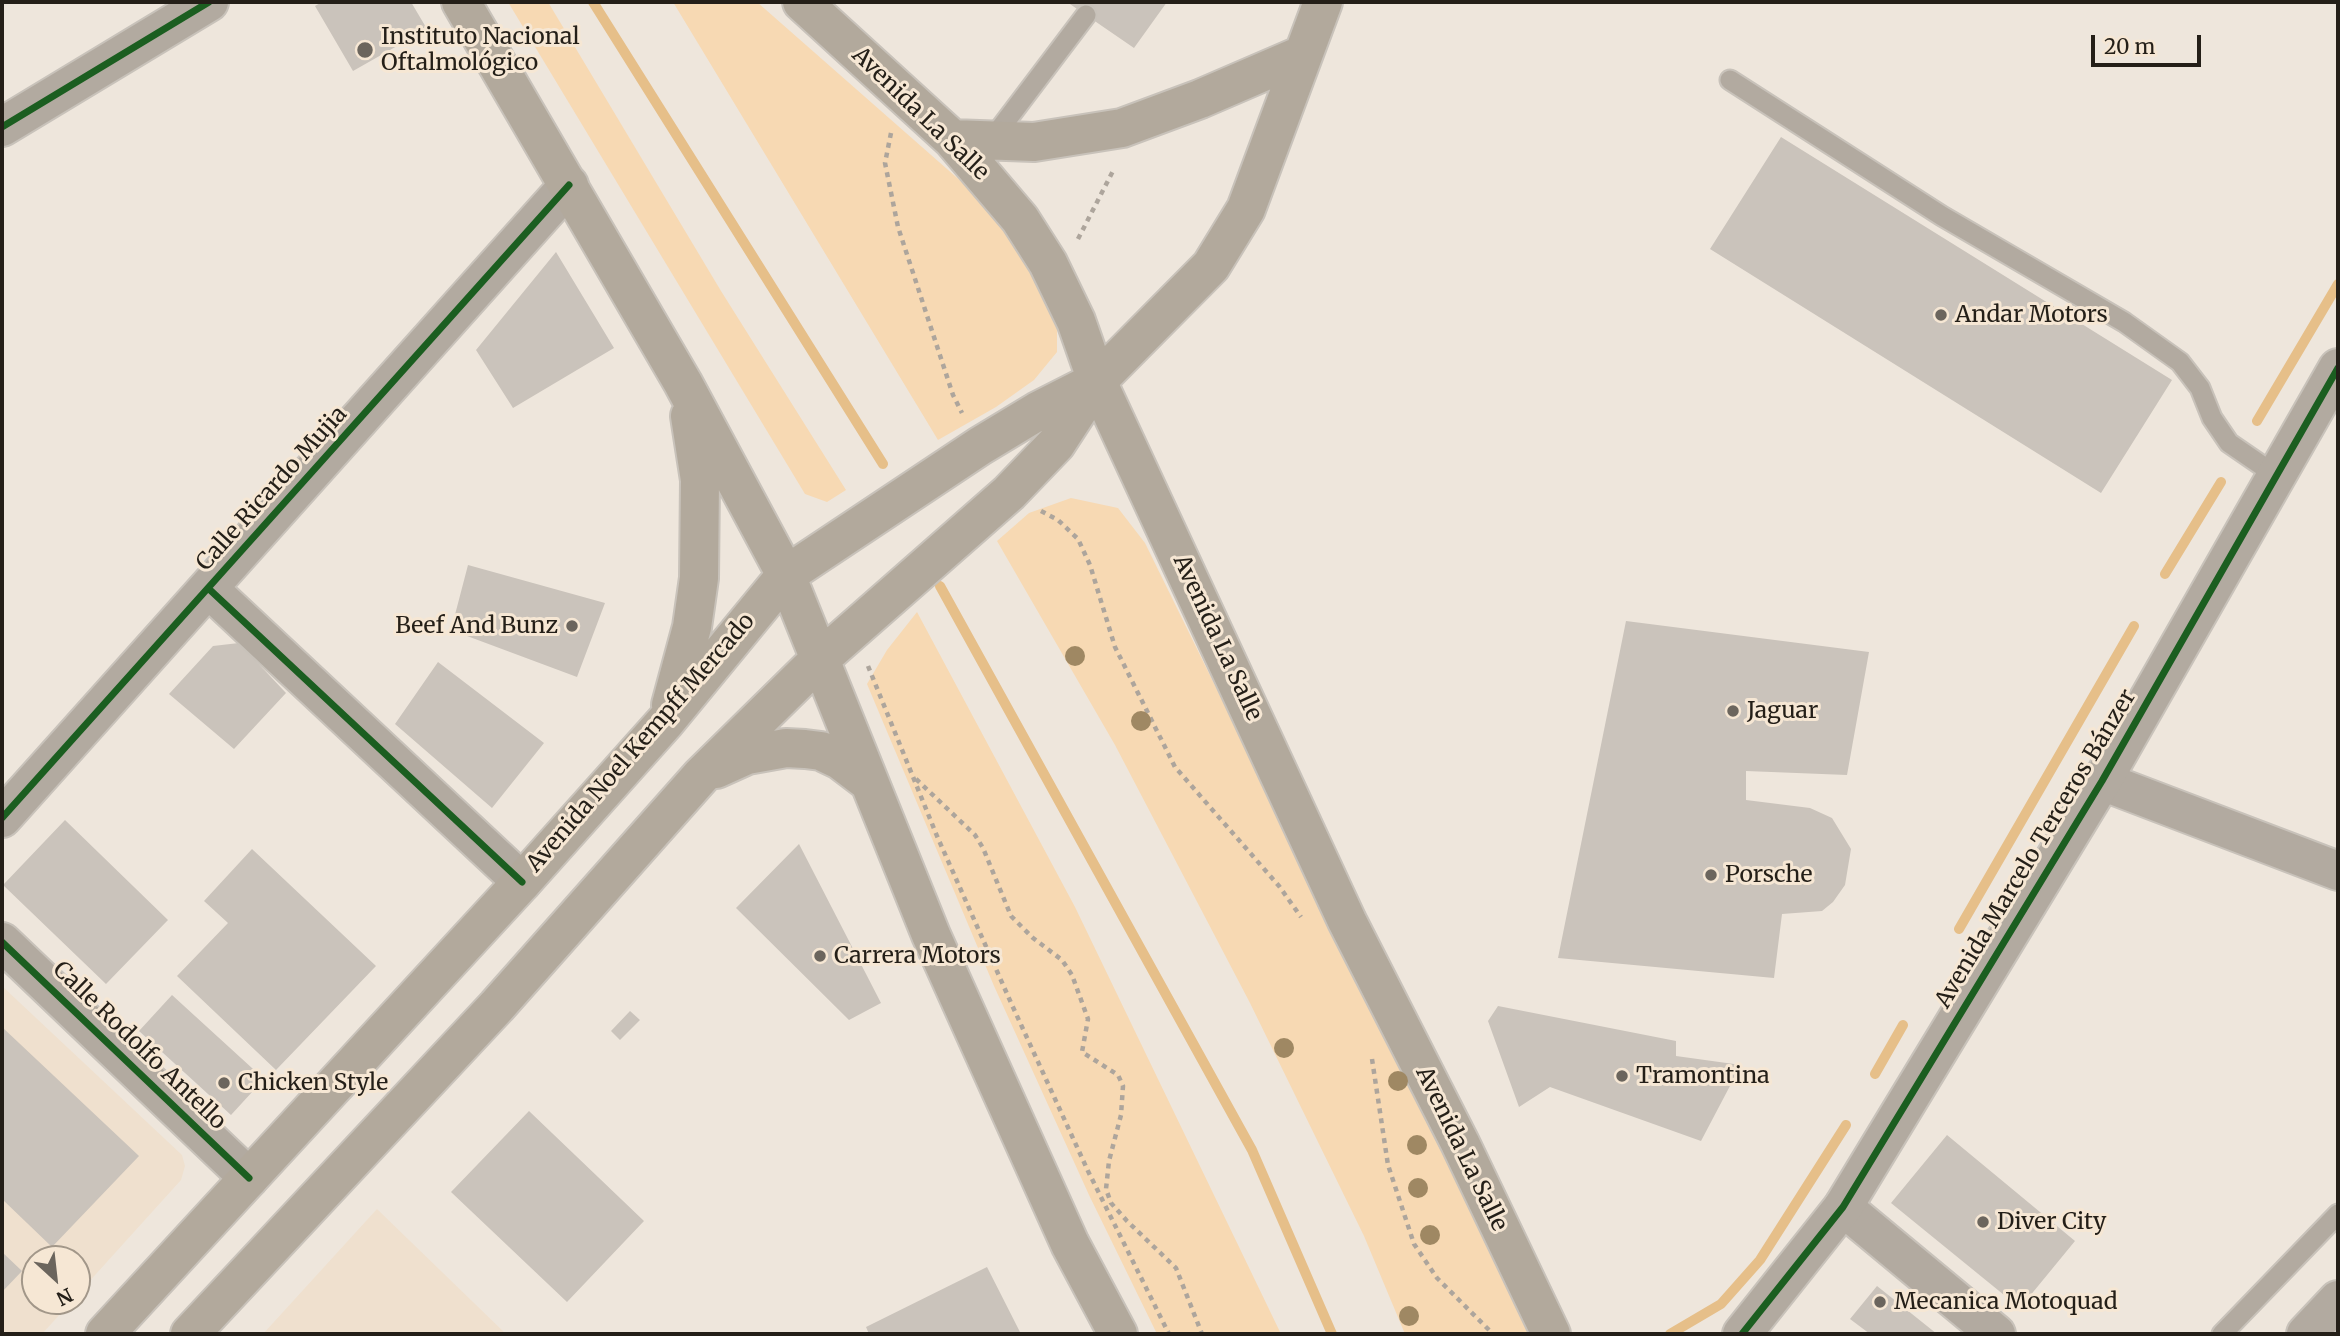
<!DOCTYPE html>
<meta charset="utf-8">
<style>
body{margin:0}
#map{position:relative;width:2340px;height:1336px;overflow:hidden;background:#eee6dc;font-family:Merriweather,serif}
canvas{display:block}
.frame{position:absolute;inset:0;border:4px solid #241f18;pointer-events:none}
.north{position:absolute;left:21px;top:1245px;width:70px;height:70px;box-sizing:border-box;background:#f6e7d4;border:2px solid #a29789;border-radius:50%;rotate:153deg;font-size:19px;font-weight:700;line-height:28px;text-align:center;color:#241f18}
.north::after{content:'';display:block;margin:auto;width:24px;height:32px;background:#6b655d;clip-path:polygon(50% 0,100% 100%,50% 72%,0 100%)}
.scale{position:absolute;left:2091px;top:35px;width:110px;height:32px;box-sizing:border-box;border:4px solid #241f18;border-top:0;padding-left:9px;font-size:21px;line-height:24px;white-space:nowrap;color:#241f18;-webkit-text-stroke:5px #f6e7d4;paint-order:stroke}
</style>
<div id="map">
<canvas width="2340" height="1336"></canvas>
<div class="frame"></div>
<div class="north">N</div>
<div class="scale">20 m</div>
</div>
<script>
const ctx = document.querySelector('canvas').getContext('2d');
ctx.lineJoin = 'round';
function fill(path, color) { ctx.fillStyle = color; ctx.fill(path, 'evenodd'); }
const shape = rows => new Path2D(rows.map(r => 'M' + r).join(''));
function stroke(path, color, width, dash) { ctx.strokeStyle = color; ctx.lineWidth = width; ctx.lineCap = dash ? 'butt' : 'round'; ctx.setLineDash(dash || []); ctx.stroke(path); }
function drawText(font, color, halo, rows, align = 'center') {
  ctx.font = font + ' Merriweather,serif'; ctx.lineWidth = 6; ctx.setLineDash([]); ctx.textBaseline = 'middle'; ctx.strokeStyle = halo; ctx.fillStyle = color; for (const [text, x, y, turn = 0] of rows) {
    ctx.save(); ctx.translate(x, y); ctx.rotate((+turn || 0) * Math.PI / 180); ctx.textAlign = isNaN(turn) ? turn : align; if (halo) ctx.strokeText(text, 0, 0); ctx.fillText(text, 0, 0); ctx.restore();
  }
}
const built = shape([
 [2,986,182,1155,185,1166,181,1180,77,1295,77,1259,35,1259,35,1301,72,1301,42,1334,2,1334],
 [377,1209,506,1334,263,1334]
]);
const green = shape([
 [508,2,548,2,721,291,846,490,827,502,805,494],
 [673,2,757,2,980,198,1019,244,1057,319,1057,352,1034,380,996,407,938,440],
 [1071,498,1118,508,1145,543,1309,877,1540,1334,1405,1334,1364,1236,1250,1003,1115,745,997,541,1029,513],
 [917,612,1075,907,1281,1334,1157,1334,1089,1195,994,986,867,684,887,650]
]);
const stream = shape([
 [593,2,883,464],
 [2257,421,2338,284],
 [2165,574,2221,482],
 [940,586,1252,1150,1332,1334],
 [1959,929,2134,626],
 [1875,1074,1903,1025],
 [1670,1334,1721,1304,1760,1260,1846,1125]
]);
const building = shape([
 [322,2,411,2,427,29,353,71,315,6],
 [1067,2,1167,2,1134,48],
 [1781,137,2172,380,2101,493,1710,249],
 [556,252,614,348,513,408,476,350],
 [468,565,605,603,577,677,451,630],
 [1626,621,1869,652,1847,775,1746,771,1746,800,1810,808,1832,818,1851,849,1845,885,1833,902,1822,911,1782,914,1774,978,1558,958],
 [239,643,286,693,234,749,169,694,213,646],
 [438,662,544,743,492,808,395,724],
 [65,820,168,920,106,984,3,885],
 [799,844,881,1003,849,1020,736,908],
 [252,849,376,966,276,1070,177,976,228,923,204,901],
 [172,995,264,1079,231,1115,139,1031],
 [1498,1006,1676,1041,1676,1056,1741,1065,1701,1141,1550,1087,1519,1107,1488,1021],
 [630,1011,640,1020,620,1040,611,1031],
 [2,1027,139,1156,52,1247,2,1199],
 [529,1111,644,1221,567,1302,451,1192],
 [1947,1135,2075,1241,2020,1308,1891,1203],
 [2,1252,22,1271,2,1292],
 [987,1267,1021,1334,869,1334,866,1327],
 [1877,1286,1937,1334,1870,1334,1850,1319]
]);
const path = shape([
 [891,133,885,163,898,227,953,395,962,413],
 [1078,239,1114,169],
 [1041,511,1058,520,1078,539,1090,565,1115,647,1175,767,1279,886,1301,917],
 [868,666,937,836,1012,1005,1088,1171,1169,1334],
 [916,779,975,835,983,848,1011,916,1033,938,1062,960,1072,975,1088,1019,1082,1052,1118,1075,1123,1086,1121,1115,1109,1161,1106,1189,1111,1203,1127,1221,1176,1268,1202,1334],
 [1372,1059,1388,1165,1414,1244,1437,1278,1493,1334]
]);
const service = shape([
 [1730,80,1942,216,2124,322,2180,362,2200,388,2212,418,2229,443,2277,476],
 [990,142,1086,15],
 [2222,1334,2338,1214]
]);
const minor = shape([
 [2,127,209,2],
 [209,589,522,882],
 [2102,781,2338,871],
 [2,818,569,185],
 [2,942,249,1178],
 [1843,1207,1996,1334],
 [2306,1334,2338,1300]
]);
const tertiary = shape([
 [1742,1334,1843,1207,2102,781,2338,368]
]);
const secondary = shape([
 [461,2,683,383,786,575,931,935,1070,1244,1118,1334],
 [802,2,952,139,1020,219,1048,263,1076,321,1097,381,1347,921,1460,1143,1551,1334],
 [952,139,1034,142,1122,128,1200,99,1302,55],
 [671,705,692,627,699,578,700,480,690,416],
 [716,769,747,755,786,748,805,749,821,751,840,760,869,782],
 [105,1334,522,882,666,721,786,575,980,446,1038,411,1095,382],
 [190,1334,497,1006,701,776,819,660,1009,493,1056,444,1097,381,1211,266,1246,209,1323,2]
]);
const cycleway = shape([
 [2,127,209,2],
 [209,589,522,882],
 [2,818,569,185],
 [2,942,249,1178],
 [1742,1334,1843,1207,2102,781,2338,368]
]);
const trees = [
 [1075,656],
 [1141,721],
 [1284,1048],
 [1398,1081],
 [1417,1145],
 [1418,1188],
 [1430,1235],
 [1409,1316]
];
const markers = [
 [365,50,9,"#6b655d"],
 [1941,315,7,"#6b655d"],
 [572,626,7,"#6b655d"],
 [1733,711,7,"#6b655d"],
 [1711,875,7,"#6b655d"],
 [820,956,7,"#6b655d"],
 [1622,1076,7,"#6b655d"],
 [224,1083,7,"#6b655d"],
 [1983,1222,7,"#6b655d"],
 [1880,1302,7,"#6b655d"]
];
const poiNames = [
 ["Instituto Nacional",381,37],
 ["Oftalmológico",381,63],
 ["Andar Motors",1955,315],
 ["Beef And Bunz",558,626,"right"],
 ["Jaguar",1747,711],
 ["Porsche",1725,875],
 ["Carrera Motors",834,956],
 ["Tramontina",1636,1076],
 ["Chicken Style",238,1083],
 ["Diver City",1997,1222],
 ["Mecanica Motoquad",1894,1302]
];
const streetNames = [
 ["Avenida La Salle",920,114,44],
 ["Calle Ricardo Mujia",272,489,-48],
 ["Avenida La Salle",1217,638,65],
 ["Avenida Noel Kempff Mercado",641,743,-49],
 ["Avenida Marcelo Terceros Bánzer",2036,849,-59],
 ["Calle Rodolfo Antello",139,1046,44],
 ["Avenida La Salle",1461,1149,64]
];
fill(built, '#efe0ce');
fill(green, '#f7d9b3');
stroke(stream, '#e6bf89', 10);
fill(building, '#cac3bb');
stroke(service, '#c8c2ba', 23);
stroke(minor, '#c8c2ba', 42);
stroke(tertiary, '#c8c2ba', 42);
stroke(secondary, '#c8c2ba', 42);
stroke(path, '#ada59c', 4.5, [5, 5]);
stroke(service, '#b2aaa0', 19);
stroke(minor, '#b2aaa0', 38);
stroke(tertiary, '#b2aaa0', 38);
stroke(secondary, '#b2a99c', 38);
stroke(cycleway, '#1b5e20', 7);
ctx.fillStyle = '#9f8863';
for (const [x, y] of trees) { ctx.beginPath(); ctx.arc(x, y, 10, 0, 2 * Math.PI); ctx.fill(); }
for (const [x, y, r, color] of markers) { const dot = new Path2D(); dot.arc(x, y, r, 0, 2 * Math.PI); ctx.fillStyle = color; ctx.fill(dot); stroke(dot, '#f6e7d4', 2.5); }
drawText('23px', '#241f18', '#f6e7d4', poiNames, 'left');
drawText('23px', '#241f18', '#f6e7d4', streetNames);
</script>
